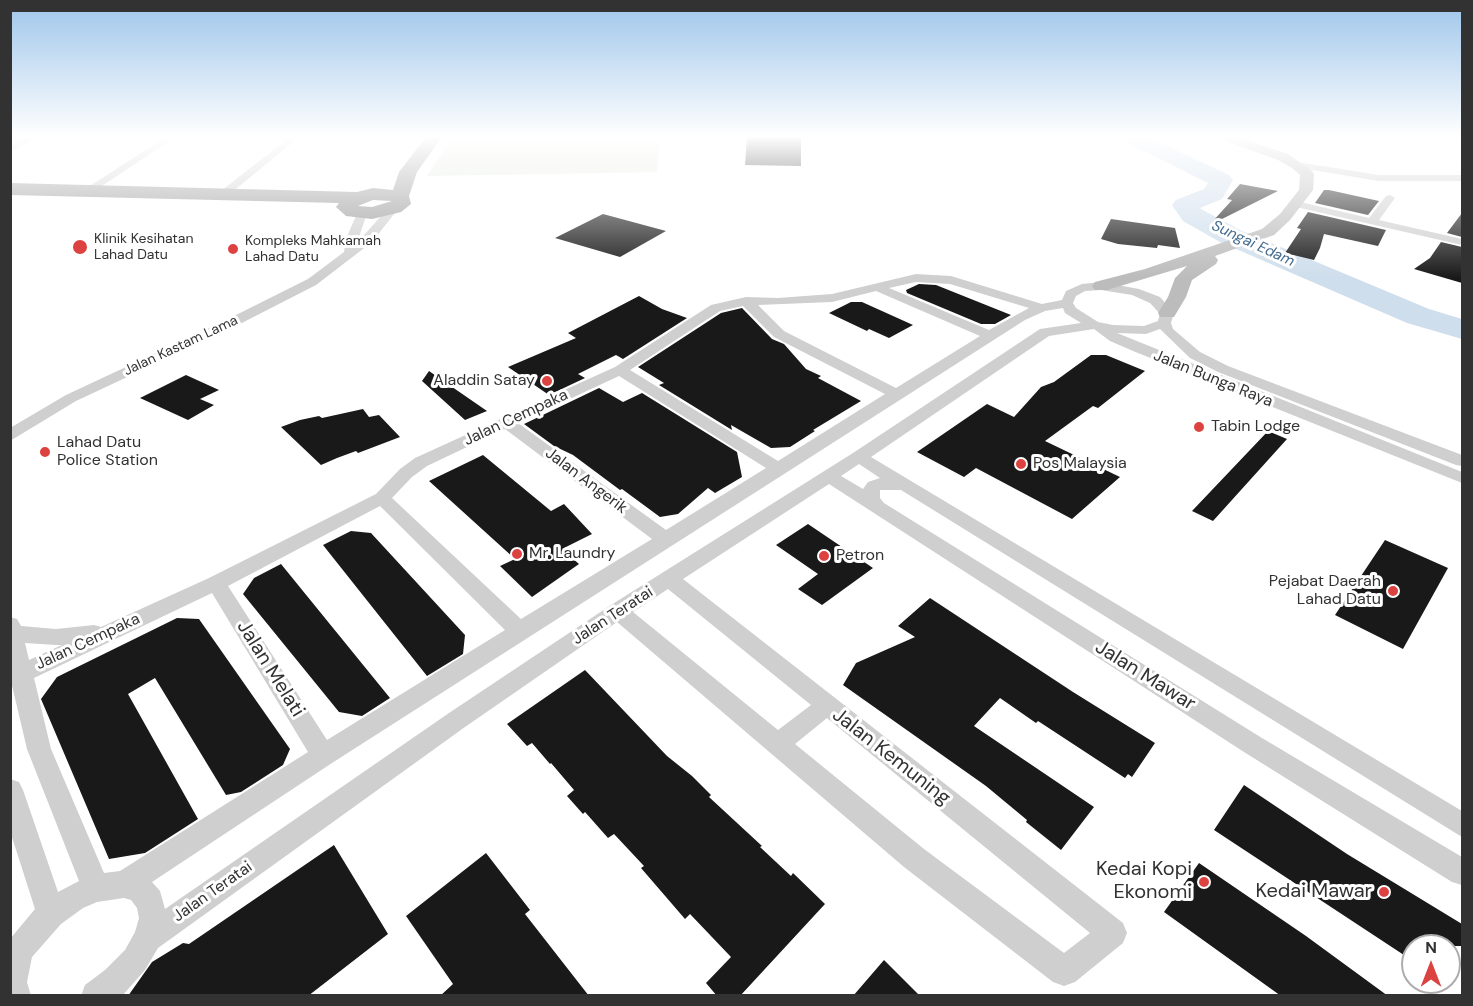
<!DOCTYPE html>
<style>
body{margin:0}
#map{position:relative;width:1473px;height:1006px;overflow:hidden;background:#fff;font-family:"DM Sans",sans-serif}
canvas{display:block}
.frame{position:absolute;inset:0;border:12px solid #323232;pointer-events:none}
.north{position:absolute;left:1401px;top:934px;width:60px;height:60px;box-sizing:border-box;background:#fff;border:2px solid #adadad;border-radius:50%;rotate:0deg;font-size:16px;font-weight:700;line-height:24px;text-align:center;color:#323232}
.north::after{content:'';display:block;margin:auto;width:21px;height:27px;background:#dc4240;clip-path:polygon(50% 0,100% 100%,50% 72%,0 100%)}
</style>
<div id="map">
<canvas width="1473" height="1006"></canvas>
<div class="frame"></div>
<div class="north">N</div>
</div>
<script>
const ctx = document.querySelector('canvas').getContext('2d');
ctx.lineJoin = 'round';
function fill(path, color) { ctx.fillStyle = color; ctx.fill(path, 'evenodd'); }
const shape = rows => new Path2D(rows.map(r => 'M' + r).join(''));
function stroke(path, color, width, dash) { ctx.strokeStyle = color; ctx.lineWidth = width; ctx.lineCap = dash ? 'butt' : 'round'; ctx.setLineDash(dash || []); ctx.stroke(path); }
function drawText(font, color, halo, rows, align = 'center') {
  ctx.font = font + ' "DM Sans",sans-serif'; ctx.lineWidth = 6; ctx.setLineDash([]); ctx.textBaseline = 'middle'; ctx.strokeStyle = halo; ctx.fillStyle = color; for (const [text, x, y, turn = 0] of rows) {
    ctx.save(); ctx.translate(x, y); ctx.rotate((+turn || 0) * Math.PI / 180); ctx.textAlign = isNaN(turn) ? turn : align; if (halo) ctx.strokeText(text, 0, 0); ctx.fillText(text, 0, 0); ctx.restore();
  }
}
const green = shape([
 [453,137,660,137,657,172,427,176]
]);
const river = shape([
 [1121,137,1148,137,1229,175,1233,180,1222,199,1200,208,1201,209,1240,230,1429,309,1462,319,1462,339,1407,323,1220,242,1183,221,1172,205,1176,200,1204,189,1208,183,1124,141,1121,137]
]);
const building = shape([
 [747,137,801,137,801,166,745,165],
 [1240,184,1278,191,1214,223,1213,221,1232,200,1227,199],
 [1324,190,1329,190,1379,201,1368,215,1315,203],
 [1308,212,1386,230,1378,246,1324,234,1320,248,1314,260,1285,253,1301,229,1297,228],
 [1462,213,1462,237,1447,233],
 [603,214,666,231,620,257,555,238],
 [1111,219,1175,228,1180,248,1158,245,1157,248,1118,244,1101,239],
 [1441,242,1462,247,1462,283,1414,269,1430,258],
 [919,284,936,285,1011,315,995,324,981,324,907,293,906,290],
 [639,296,662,309,687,318,623,359,616,355,578,374,585,378,549,395,508,367,576,338,568,333],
 [851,302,862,302,913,325,889,338,869,329,867,331,829,313],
 [742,308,772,339,784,344,806,369,821,376,818,378,861,401,813,430,815,431,790,447,771,448,731,425,732,430,659,385,664,383,638,367,721,313],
 [1091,355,1106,355,1145,371,1098,408,1093,406,1045,441,1120,477,1072,519,976,468,964,477,917,452,987,404,1014,417,1041,387,1054,382],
 [429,371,487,411,465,420,422,381],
 [186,375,219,390,200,399,214,405,188,420,140,398],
 [599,388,623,402,642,393,737,452,742,477,715,493,708,488,678,514,660,517,622,489,620,490,573,455,554,446,524,424],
 [363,409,369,417,379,415,400,437,358,453,356,451,337,458,321,465,281,427,300,420,319,416,322,418],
 [1268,431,1287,439,1213,521,1192,511],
 [483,455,551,511,564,504,592,534,562,549,579,564,532,597,500,566,515,559,429,481],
 [808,524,873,568,822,605,798,589,818,574,776,545],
 [351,531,371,533,465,635,463,654,427,676,323,545],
 [1385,540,1448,568,1403,649,1335,615],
 [281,564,390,698,362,716,339,712,243,594,254,578],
 [930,598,1073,692,1155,743,1132,777,1128,774,1125,778,1038,721,1036,723,1000,698,974,726,1094,807,1061,850,1026,822,1027,820,986,786,843,685,856,663,915,637,898,626],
 [177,618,199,619,290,749,283,765,241,792,226,795,155,678,128,694,198,819,145,853,109,859,41,699,57,677],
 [585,670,667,756,692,776,711,795,709,797,762,846,760,847,791,876,793,873,825,904,740,996,717,996,706,983,731,957,690,914,685,919,641,868,644,866,614,834,608,838,585,812,583,814,567,796,574,790,551,763,550,764,532,743,527,746,507,724],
 [1244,785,1347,854,1462,924,1462,946,1413,946,1413,961,1214,830],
 [334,845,388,934,308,996,128,996,152,962,183,943,189,944],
 [486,853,530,910,525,914,589,996,440,996,453,984,406,916],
 [1199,863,1306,936,1388,996,1281,996,1164,912],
 [884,960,920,996,853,996]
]);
const street = shape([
 [28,137,39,137,10,152,10,145,28,137],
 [166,137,176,137,91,193,82,191,166,137],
 [290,137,299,137,225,198,217,198,217,194,290,137],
 [1297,162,1379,175,1462,175,1462,181,1379,181,1294,167,1294,163,1297,162],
 [1390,195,1395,198,1379,220,1462,239,1462,245,1296,207,1291,204,1296,201,1369,218,1386,196,1390,195],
 [394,205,399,208,372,242,316,285,234,327,76,401,10,441,10,428,66,395,224,321,308,279,344,252,346,239,358,211,362,210,367,213,357,243,390,206,394,205],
 [916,274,951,276,1042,304,1062,300,1066,291,1082,284,1101,282,1139,289,1160,297,1174,313,1171,323,1173,329,1200,352,1228,366,1462,455,1462,466,1456,465,1218,372,1190,358,1160,329,1146,334,1117,333,1462,472,1462,483,1133,351,1110,341,1094,329,1049,336,871,457,1462,811,1462,837,901,490,880,490,880,498,884,503,1262,738,1462,857,1462,885,1452,882,1244,752,829,484,683,579,1123,923,1127,933,1123,943,1075,982,1064,986,1053,982,904,867,617,622,465,727,158,948,145,970,122,996,81,996,85,985,105,970,125,950,135,932,139,918,137,908,131,900,124,898,97,902,83,908,61,924,32,957,27,982,31,996,10,996,10,939,35,909,10,831,10,779,19,782,23,790,58,892,79,881,27,749,10,677,10,617,17,619,21,626,56,629,94,625,101,627,209,578,376,494,400,469,415,458,615,367,711,305,746,297,778,298,832,294,916,274],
 [916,282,950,284,1029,308,989,330,889,288,916,282],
 [1101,290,1132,295,1150,303,1160,314,1158,321,1144,326,1113,325,1098,322,1076,308,1073,303,1076,296,1085,291,1101,290],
 [876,291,980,336,896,388,784,331,758,305,832,302,876,291],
 [743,306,774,337,885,394,778,461,630,370,720,311,743,306],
 [1063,308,1065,313,1081,323,1040,329,853,453,611,605,449,713,165,909,160,891,152,882,332,763,1025,320,1045,311,1063,308],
 [619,376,766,468,666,530,518,423,619,376],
 [505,429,652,539,521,619,392,498,412,477,427,466,505,429],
 [859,464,880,478,868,482,863,489,841,476,859,464],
 [380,506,505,630,327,740,228,586,380,506],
 [668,589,811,705,778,730,633,612,668,589],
 [212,593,308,752,120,871,104,873,51,749,34,678,212,593],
 [25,643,56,645,62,645,29,660,25,643],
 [827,718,1090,933,1064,953,924,849,795,744,827,718]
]);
const secondary = shape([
 [1220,137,1237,137,1288,154,1312,171,1314,174,1313,190,1290,220,1274,235,1215,256,1218,260,1216,264,1192,280,1186,297,1174,317,1160,317,1158,313,1168,297,1175,278,1187,266,1107,290,1095,290,1092,286,1095,282,1145,269,1262,229,1280,214,1299,190,1300,175,1292,168,1278,160,1222,140,1220,137]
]);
const highway = shape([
 [426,137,442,137,417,172,409,196,411,204,401,212,372,219,346,216,336,207,339,203,10,195,10,183,357,192,373,188,393,190,399,172,426,137],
 [373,200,392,201,372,207,358,206,373,200]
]);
const markers = [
 [80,247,8,"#dc4240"],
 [233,249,6,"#dc4240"],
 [547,381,6,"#dc4240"],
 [1199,427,6,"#dc4240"],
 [45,452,6,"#dc4240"],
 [1021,464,6,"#dc4240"],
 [517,554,6,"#dc4240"],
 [824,556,6,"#dc4240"],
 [1393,591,6,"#dc4240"],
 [1204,882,6,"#dc4240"],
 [1384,892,6,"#dc4240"]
];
const farPoinames = [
 ["Klinik Kesihatan",94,239],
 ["Lahad Datu",94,255],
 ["Kompleks Mahkamah",245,241],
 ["Lahad Datu",245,257]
];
const farStreetnames = [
 ["Jalan Kastam Lama",181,346,-25]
];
const farWaternames = [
 ["Sungai Edam",1253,244,25]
];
const streetNames = [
 ["Jalan Bunga Raya",1213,379,22],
 ["Jalan Cempaka",516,418,-25],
 ["Jalan Angerik",586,481,37],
 ["Jalan Teratai",613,616,-33],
 ["Jalan Cempaka",88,642,-25],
 ["Jalan Teratai",213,892,-35]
];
const poiNames = [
 ["Aladdin Satay",535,381,"right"],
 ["Tabin Lodge",1211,427],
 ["Lahad Datu",57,443],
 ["Police Station",57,461],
 ["Pos Malaysia",1033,464],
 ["Mr. Laundry",529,554],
 ["Petron",836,556],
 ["Pejabat Daerah",1381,582,"right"],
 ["Lahad Datu",1381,600,"right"]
];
const nearStreetnames = [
 ["Jalan Melati",270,669,58],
 ["Jalan Mawar",1145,676,32],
 ["Jalan Kemuning",891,757,38]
];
const nearPoinames = [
 ["Kedai Kopi",1192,870],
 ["Ekonomi",1192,893],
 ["Kedai Mawar",1372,892]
];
fill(green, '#e4eade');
fill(river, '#cfdeec');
fill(building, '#191919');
fill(street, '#cfcfcf');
fill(secondary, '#bcbcbc');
fill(highway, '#999');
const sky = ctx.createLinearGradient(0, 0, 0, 278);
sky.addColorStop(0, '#9ec5ea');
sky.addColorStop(0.49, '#fff');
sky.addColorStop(1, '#ffffff00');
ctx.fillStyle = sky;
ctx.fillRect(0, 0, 1473, 278);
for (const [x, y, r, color] of markers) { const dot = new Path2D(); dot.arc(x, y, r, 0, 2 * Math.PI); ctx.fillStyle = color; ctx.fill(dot); stroke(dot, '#fff', 2); }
drawText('14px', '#323232', '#fff', farPoinames, 'left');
drawText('14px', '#323232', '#fff', farStreetnames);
drawText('italic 15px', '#436c90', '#fff', farWaternames);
drawText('16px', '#323232', '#fff', streetNames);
drawText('16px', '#323232', '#fff', poiNames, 'left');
drawText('20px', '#323232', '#fff', nearStreetnames);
drawText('20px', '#323232', '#fff', nearPoinames, 'right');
</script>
